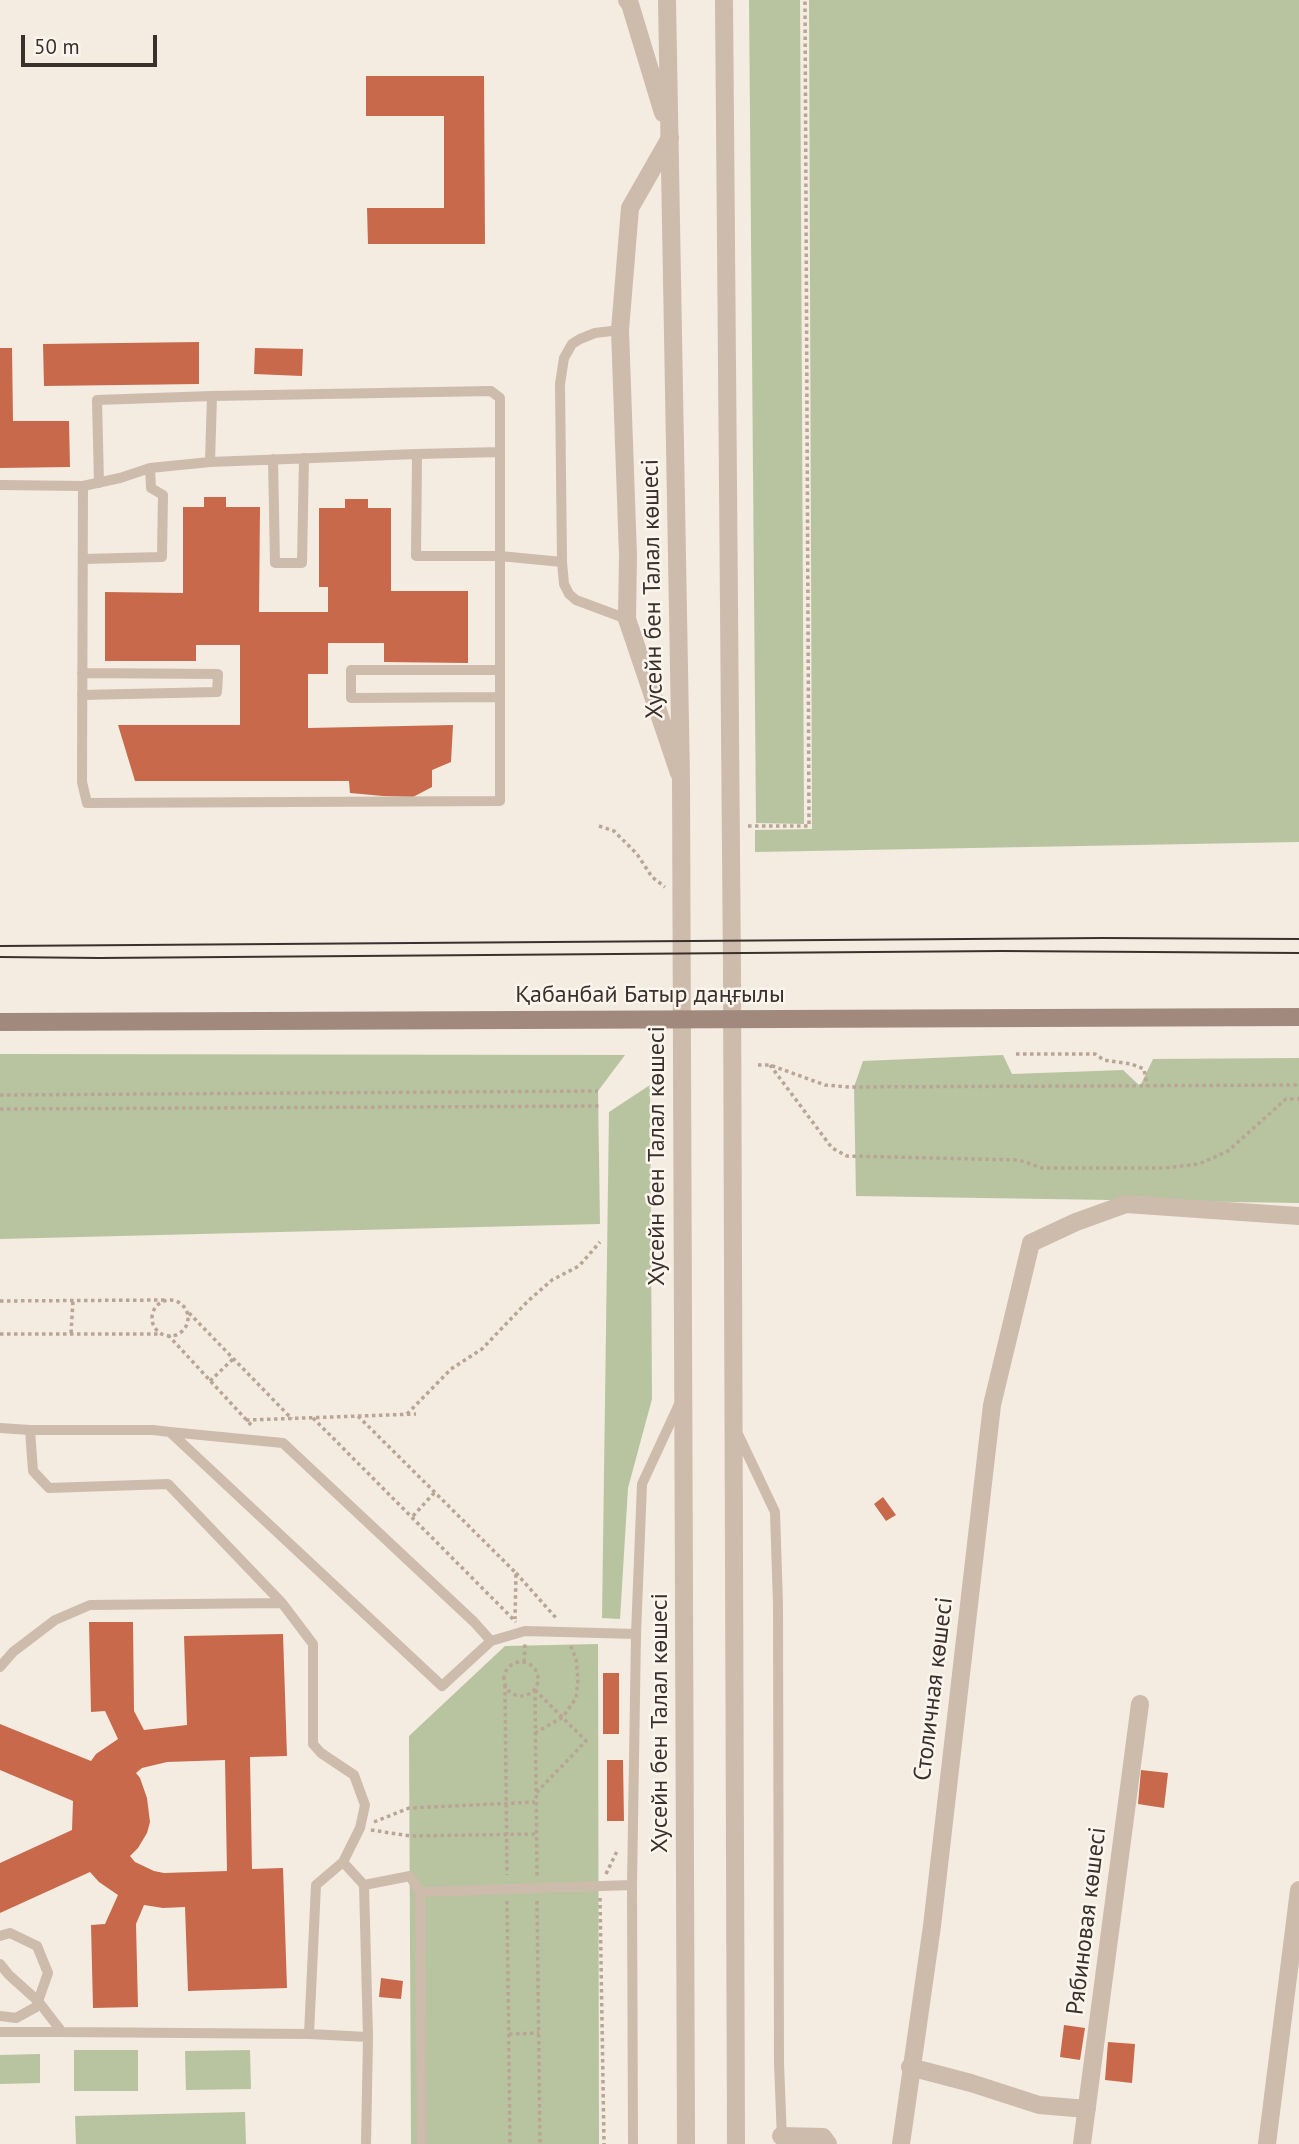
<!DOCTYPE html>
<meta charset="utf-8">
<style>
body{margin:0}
#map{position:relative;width:1299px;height:2144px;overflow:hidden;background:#f4ebe1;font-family:"PT Sans",sans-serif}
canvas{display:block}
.scale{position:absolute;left:21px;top:35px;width:136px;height:32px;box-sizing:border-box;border:4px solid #3b302b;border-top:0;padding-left:9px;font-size:21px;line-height:24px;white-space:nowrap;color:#3b302b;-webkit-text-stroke:5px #fbf5ee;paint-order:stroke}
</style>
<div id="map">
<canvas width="1299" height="2144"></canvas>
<div class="scale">50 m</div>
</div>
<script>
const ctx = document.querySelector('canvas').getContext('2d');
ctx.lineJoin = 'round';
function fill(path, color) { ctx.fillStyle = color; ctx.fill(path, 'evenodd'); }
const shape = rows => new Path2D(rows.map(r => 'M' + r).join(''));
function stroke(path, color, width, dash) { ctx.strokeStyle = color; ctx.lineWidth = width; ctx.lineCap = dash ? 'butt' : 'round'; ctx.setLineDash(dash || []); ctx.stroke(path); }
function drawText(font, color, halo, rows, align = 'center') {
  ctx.font = font + ' "PT Sans",sans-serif'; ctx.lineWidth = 5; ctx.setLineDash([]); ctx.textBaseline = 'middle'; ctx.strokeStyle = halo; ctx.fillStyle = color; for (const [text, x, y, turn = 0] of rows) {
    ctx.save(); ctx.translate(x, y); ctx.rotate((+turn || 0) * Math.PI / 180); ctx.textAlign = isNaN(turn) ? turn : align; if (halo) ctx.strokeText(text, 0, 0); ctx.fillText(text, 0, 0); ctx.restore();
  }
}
const green = shape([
 [749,0,800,0,804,824,756,823],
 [809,0,1299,0,1299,842,755,852,755,830,812,829],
 [0,1054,625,1055,598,1091,600,1224,0,1239],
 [1003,1055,1012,1074,1123,1070,1140,1086,1153,1059,1299,1058,1299,1203,856,1196,854,1087,863,1061],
 [650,1085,652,1399,628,1488,620,1619,602,1618,609,1112],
 [598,1644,599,2144,411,2144,409,1736,505,1646],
 [74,2050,138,2050,138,2091,74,2091],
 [250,2050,251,2089,186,2090,185,2051],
 [40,2054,40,2083,0,2084,0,2055],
 [245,2112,246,2144,76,2144,75,2116]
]);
const building = shape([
 [366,76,484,76,485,244,368,244,367,208,444,208,444,116,366,116],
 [199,342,199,384,44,386,43,344],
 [0,348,12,348,13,421,69,421,70,467,0,468],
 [255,348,303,349,302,376,254,374],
 [204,497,226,497,226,507,260,507,259,612,328,612,328,587,319,587,319,508,345,508,345,499,368,499,368,508,391,508,391,591,468,591,468,663,384,662,384,643,328,643,328,674,308,674,308,728,453,725,451,762,432,770,432,787,413,797,383,796,350,793,349,781,135,781,118,725,240,725,240,645,196,645,196,661,105,661,105,592,183,593,183,507,204,507],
 [883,1497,896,1515,886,1521,874,1504],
 [89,1622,133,1622,134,1711,144,1730,187,1725,184,1636,283,1634,287,1756,250,1757,252,1869,283,1868,287,1988,188,1991,185,1907,163,1908,144,1905,136,1924,138,2007,93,2008,91,1925,105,1924,118,1895,99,1882,90,1872,0,1913,0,1863,72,1830,73,1801,0,1770,0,1724,91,1761,96,1754,118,1739,105,1711,91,1712],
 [225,1760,227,1871,164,1873,154,1871,135,1862,130,1856,138,1848,147,1833,150,1822,147,1798,140,1778,136,1773,142,1768,167,1762],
 [603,1673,619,1673,619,1734,603,1734],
 [607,1760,623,1760,624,1821,607,1821],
 [1141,1770,1168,1773,1164,1808,1138,1804],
 [381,1978,403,1981,401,1999,379,1997],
 [1064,2025,1085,2028,1080,2060,1060,2057],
 [1108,2042,1135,2044,1132,2083,1105,2080]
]);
const path = shape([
 [599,826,614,831,637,854,652,877,665,887],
 [748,826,809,826,805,0],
 [1016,1054,1095,1054,1104,1060,1131,1064,1144,1069,1147,1086],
 [758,1065,770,1065,825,1085,849,1087,1299,1085],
 [770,1065,832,1148,847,1156,1019,1160,1042,1168,1165,1168,1199,1164,1228,1151,1286,1099,1299,1099],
 [0,1095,598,1091],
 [0,1109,600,1106],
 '152 1318a18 18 0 1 1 36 0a18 18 0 1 1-36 0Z',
 [0,1301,166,1300],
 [189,1313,292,1419],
 [71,1333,73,1300],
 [0,1334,161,1334],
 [168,1335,252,1426],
 [210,1381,233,1359],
 [407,1414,451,1369,482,1349,528,1301,552,1280,579,1266,600,1242],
 [358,1416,516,1573,515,1619],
 [313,1418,516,1622],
 [246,1420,416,1414],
 [413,1516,435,1492],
 [516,1573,557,1619],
 [524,1662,525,1643],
 '504 1679a17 17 0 1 1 34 0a17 17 0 1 1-34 0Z',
 [505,1685,507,1875],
 [535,1690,537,1876],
 [535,1690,586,1741,536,1793],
 [535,1733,563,1717,576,1698,578,1680,576,1659,570,1644],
 [374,1822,409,1808,535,1802],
 [371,1830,410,1836,536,1834],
 [606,1874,618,1849],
 [600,1898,604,2144],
 [507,1901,510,2144],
 [537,1901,540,2144],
 [509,2034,539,2033]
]);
const service = shape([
 [620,330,595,333,580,339,572,344,564,358,560,384,562,562,564,584,569,594,576,600,627,619],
 [500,452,417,454,416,556,500,556,562,562],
 [273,459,275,563,302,563,304,458],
 [99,483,97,400,212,396],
 [0,485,83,486,120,478,150,468,210,462,417,454],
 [83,486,82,782,87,803,500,801,500,398,491,391,212,396,210,462],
 [83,559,162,557,163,495,151,488,150,468],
 [500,670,351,670,351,698,500,697],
 [82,673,218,674,217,692,82,695],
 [0,1428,30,1430,153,1430,170,1432],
 [30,1430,33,1471,49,1488,168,1484,282,1603],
 [737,1432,775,1512,778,1604,779,2063,782,2140],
 [491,1641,442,1686,170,1432,283,1443,474,1622,491,1641,525,1631,636,1634],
 [0,1667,13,1652,55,1620,90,1605,282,1603,313,1644,313,1744,321,1753,354,1775,365,1805,360,1828,343,1862,364,1885],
 [420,1892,632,1885],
 [0,1936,10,1933,37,1946,48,1973,36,2007,16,2018,0,2016],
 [0,1964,9,1975,38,2001,62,2032,309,2034,368,2037],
 [0,2032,62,2032],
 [309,2034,316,1885,343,1862],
 [366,2144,368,2037,364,1885,410,1876,420,1892,422,2144],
 [633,2144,632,1885,636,1634,642,1484,680,1402]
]);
const minor = shape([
 [670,138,630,208,620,330,628,556,627,619,679,773],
 [910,2067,971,2083,1039,2105,1087,2109],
 [781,2136,823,2137,828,2144],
 [901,2144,932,1926,992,1405,1031,1243,1076,1222,1126,1204,1299,1216],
 [1082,2144,1140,1704],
 [1267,2144,1299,1890]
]);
const tertiary = shape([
 [627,0,630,4,663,113],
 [667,0,681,779,686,2144],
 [724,0,732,970,736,2144]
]);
const secondary = shape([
 [0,1022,1299,1017]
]);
const tram = shape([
 [0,946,1103,938,1299,939],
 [0,957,99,958,1002,951,1299,953]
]);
const streetNames = [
 ["Хусейн бен Талал көшесі",653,589,-91],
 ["Қабанбай Батыр даңғылы",650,995],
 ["Хусейн бен Талал көшесі",657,1156,-90],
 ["Столичная көшесі",934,1689,-83],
 ["Хусейн бен Талал көшесі",660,1723,-90],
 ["Рябиновая көшесі",1087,1921,-83]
];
fill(green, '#b8c4a0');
fill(building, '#c8694b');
stroke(path, '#b9a596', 3.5, [3.5, 3.5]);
stroke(service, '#cdbbac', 10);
stroke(minor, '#cdbbac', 18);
stroke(tertiary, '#cdbbac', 18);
stroke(secondary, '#a18a7d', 18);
stroke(tram, '#3b302b', 2);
drawText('24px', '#3b302b', '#fbf5ee', streetNames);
</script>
